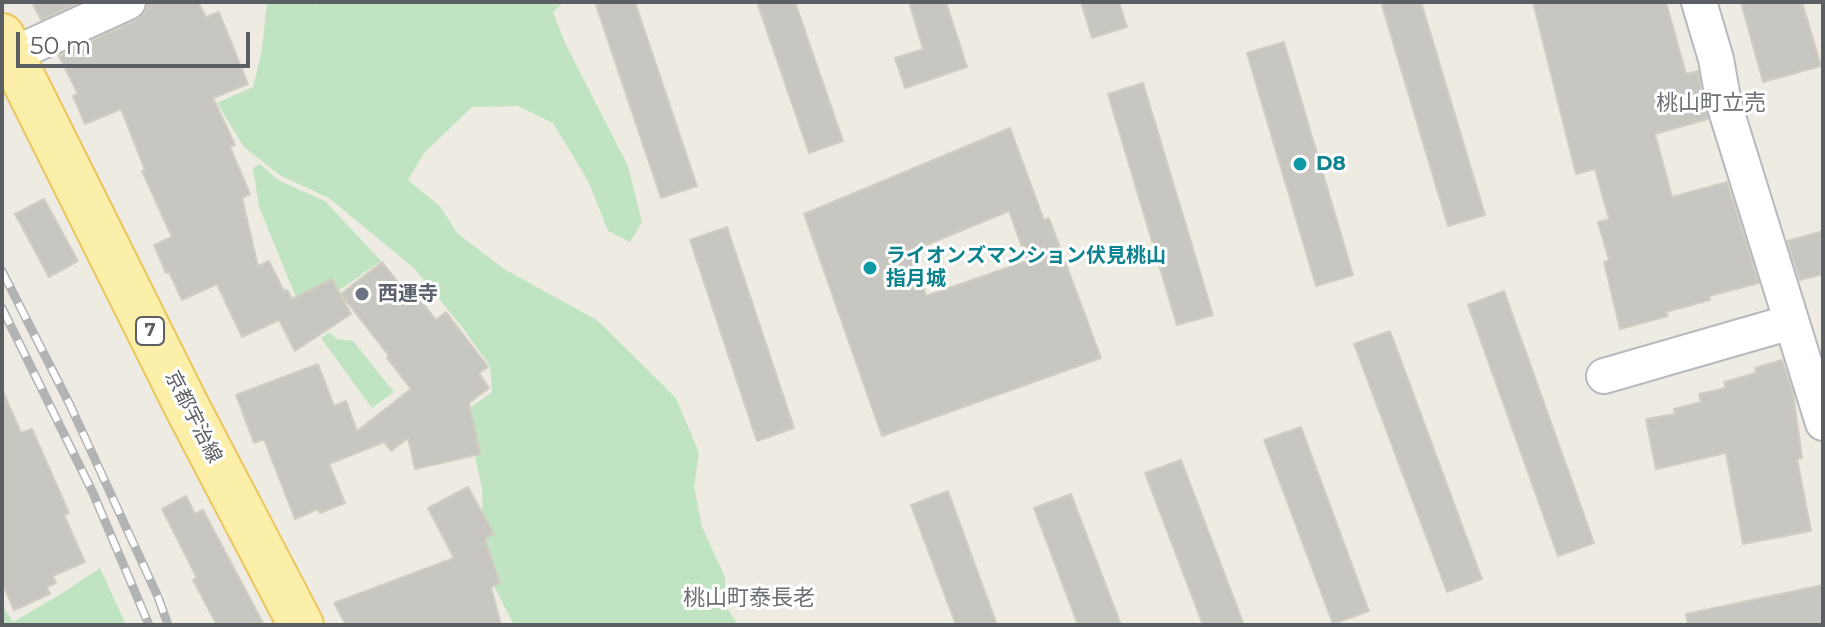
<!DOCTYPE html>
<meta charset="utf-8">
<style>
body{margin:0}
#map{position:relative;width:1825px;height:627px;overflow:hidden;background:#eeebe3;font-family:Montserrat,sans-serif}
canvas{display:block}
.frame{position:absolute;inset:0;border:4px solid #5b5f63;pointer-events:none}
.scale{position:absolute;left:16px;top:32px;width:234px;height:36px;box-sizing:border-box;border:4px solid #5b5f63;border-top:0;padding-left:10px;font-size:24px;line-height:28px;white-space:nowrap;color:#5b5f63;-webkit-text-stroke:6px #fff;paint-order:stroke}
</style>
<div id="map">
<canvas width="1825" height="627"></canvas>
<div class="frame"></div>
<div class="scale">50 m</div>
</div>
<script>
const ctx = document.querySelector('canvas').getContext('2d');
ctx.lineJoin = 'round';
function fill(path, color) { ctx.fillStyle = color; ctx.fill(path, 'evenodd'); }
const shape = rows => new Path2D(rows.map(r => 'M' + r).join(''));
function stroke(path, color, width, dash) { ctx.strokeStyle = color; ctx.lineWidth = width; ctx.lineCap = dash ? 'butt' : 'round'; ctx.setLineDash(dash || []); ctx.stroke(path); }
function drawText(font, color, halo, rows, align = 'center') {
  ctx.font = font + ' Montserrat,"Noto Sans JP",sans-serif'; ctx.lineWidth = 6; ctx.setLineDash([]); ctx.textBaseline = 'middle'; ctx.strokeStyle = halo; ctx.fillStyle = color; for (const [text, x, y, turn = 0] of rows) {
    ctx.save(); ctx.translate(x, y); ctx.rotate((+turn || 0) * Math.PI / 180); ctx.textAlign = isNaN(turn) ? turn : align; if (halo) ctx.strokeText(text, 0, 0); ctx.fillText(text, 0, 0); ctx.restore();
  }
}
const green = shape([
 [267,2,313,2,315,5,321,2,564,2,553,12,565,43,628,166,642,222,630,242,608,231,588,181,553,123,518,106,472,107,424,153,408,180,440,206,457,233,504,269,597,320,676,398,699,453,694,486,702,527,725,577,725,605,738,625,514,625,484,566,482,488,474,452,458,417,492,392,490,366,463,328,415,269,329,198,281,176,244,147,217,103,253,87,262,50],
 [260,164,278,180,325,201,381,261,344,287,301,309,259,207,253,168],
 [329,332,337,339,353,341,394,392,372,408,321,338],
 [100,568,126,625,2,625,2,605,13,622,61,594]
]);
const building = shape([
 [32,2,80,2,41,20,32,2],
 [148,2,198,2,206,17,219,12,248,84,213,98,235,145,230,147,250,194,242,198,258,266,269,261,284,291,287,290,292,299,332,279,351,314,295,351,279,320,242,337,217,284,182,300,169,272,166,273,154,245,172,237,142,171,145,170,121,109,85,124,73,96,78,94,59,56,136,20,145,13,148,2],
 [595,2,635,2,697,186,661,198,595,2],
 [757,2,795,2,843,141,809,153,757,2],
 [909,2,946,2,967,67,905,88,895,58,923,49,909,2],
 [1081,2,1119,2,1127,27,1092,38,1081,2],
 [1381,2,1421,2,1485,215,1448,226,1381,2],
 [1533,2,1666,2,1686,74,1698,71,1708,119,1655,134,1672,197,1727,182,1759,283,1709,296,1710,300,1666,312,1668,316,1620,329,1604,262,1609,260,1598,222,1609,219,1595,169,1576,174,1533,2],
 [1741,2,1802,2,1821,66,1763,82,1741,2],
 [1284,42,1353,275,1316,286,1247,53,1284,42],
 [1143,83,1213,315,1177,325,1108,94,1143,83],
 [1010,128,1044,220,1049,218,1101,358,882,436,804,214,1010,128],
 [1009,211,1027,261,926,296,912,251,1009,211],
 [44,199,78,261,49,277,15,214,44,199],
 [727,227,794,428,757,441,690,240,727,227],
 [1823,231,1823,274,1800,280,1787,241,1823,231],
 [382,262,402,287,407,283,436,320,446,312,488,367,479,373,489,388,469,403,480,454,415,469,408,438,391,451,384,442,329,464,345,503,320,513,318,509,295,519,264,439,254,443,236,395,318,364,334,406,346,401,357,431,411,389,387,358,389,356,341,294,382,262],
 [1504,291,1594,543,1558,556,1468,305,1504,291],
 [1390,331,1482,579,1447,592,1354,344,1390,331],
 [1782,360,1793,393,1802,458,1797,459,1811,531,1743,544,1726,453,1656,469,1646,419,1675,414,1674,409,1701,402,1699,394,1726,388,1724,382,1756,373,1755,368,1782,360],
 [2,389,21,433,32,429,69,513,64,515,85,562,53,576,56,583,47,587,50,594,14,610,2,582,2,389],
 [1301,427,1369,611,1333,624,1264,440,1301,427],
 [1181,460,1244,625,1203,625,1145,473,1181,460],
 [468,487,494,534,485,539,500,583,491,587,501,625,346,625,334,603,454,558,428,508,468,487],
 [948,491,997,625,956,625,911,505,948,491],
 [1071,494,1121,625,1078,625,1034,508,1071,494],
 [186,496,195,514,203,510,264,625,217,625,193,580,197,578,162,509,186,496],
 [1823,585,1823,625,1688,625,1686,614,1823,585]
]);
const street = shape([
 [1699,2,1716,59,1724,104,1823,423],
 [12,55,128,2],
 [1604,376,1791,322]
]);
const primary = shape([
 [2,36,187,407,301,625]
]);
const rail = shape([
 [2,271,70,405,158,597,168,625],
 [2,308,93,493,149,625]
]);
const markers = [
 [1300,164,8,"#0f9aa8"],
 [870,268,8,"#0f9aa8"],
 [362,294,8,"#6b7280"]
];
const shields = [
 [150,331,28]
];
const shieldNames = [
 ["7",150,331]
];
const cultureNames = [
 ["D8",1316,164],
 ["ライオンズマンション伏見桃山",886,256],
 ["指月城",886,279]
];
const worshipNames = [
 ["西運寺",378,294]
];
const streetNames = [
 ["京都宇治線",193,417,63]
];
const neighbourhoodNames = [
 ["桃山町立売",1711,104],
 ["桃山町泰長老",749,599]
];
fill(green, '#c0e4c1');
fill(building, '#c8c6c0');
stroke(building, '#d2cdc2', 2);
stroke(street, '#b6b9bd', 38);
stroke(primary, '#ecc55e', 48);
stroke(street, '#fff', 34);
stroke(primary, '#fcefaa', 44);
stroke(rail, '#b2b3b3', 9);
stroke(rail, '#fff', 6, [18]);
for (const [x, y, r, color] of markers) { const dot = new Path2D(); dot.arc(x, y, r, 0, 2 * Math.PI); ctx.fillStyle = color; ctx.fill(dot); stroke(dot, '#fff', 3); }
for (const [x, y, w] of shields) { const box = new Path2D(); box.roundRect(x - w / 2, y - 14, w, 28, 6); ctx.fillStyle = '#fff'; ctx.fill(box); stroke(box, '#5b5f63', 2); }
drawText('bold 18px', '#5b5f63', null, shieldNames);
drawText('bold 20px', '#0d838f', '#fff', cultureNames, 'left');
drawText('bold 20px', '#5b616d', '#fff', worshipNames, 'left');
drawText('20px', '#5b5f63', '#fff', streetNames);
drawText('22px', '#6c7175', '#fff', neighbourhoodNames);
</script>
